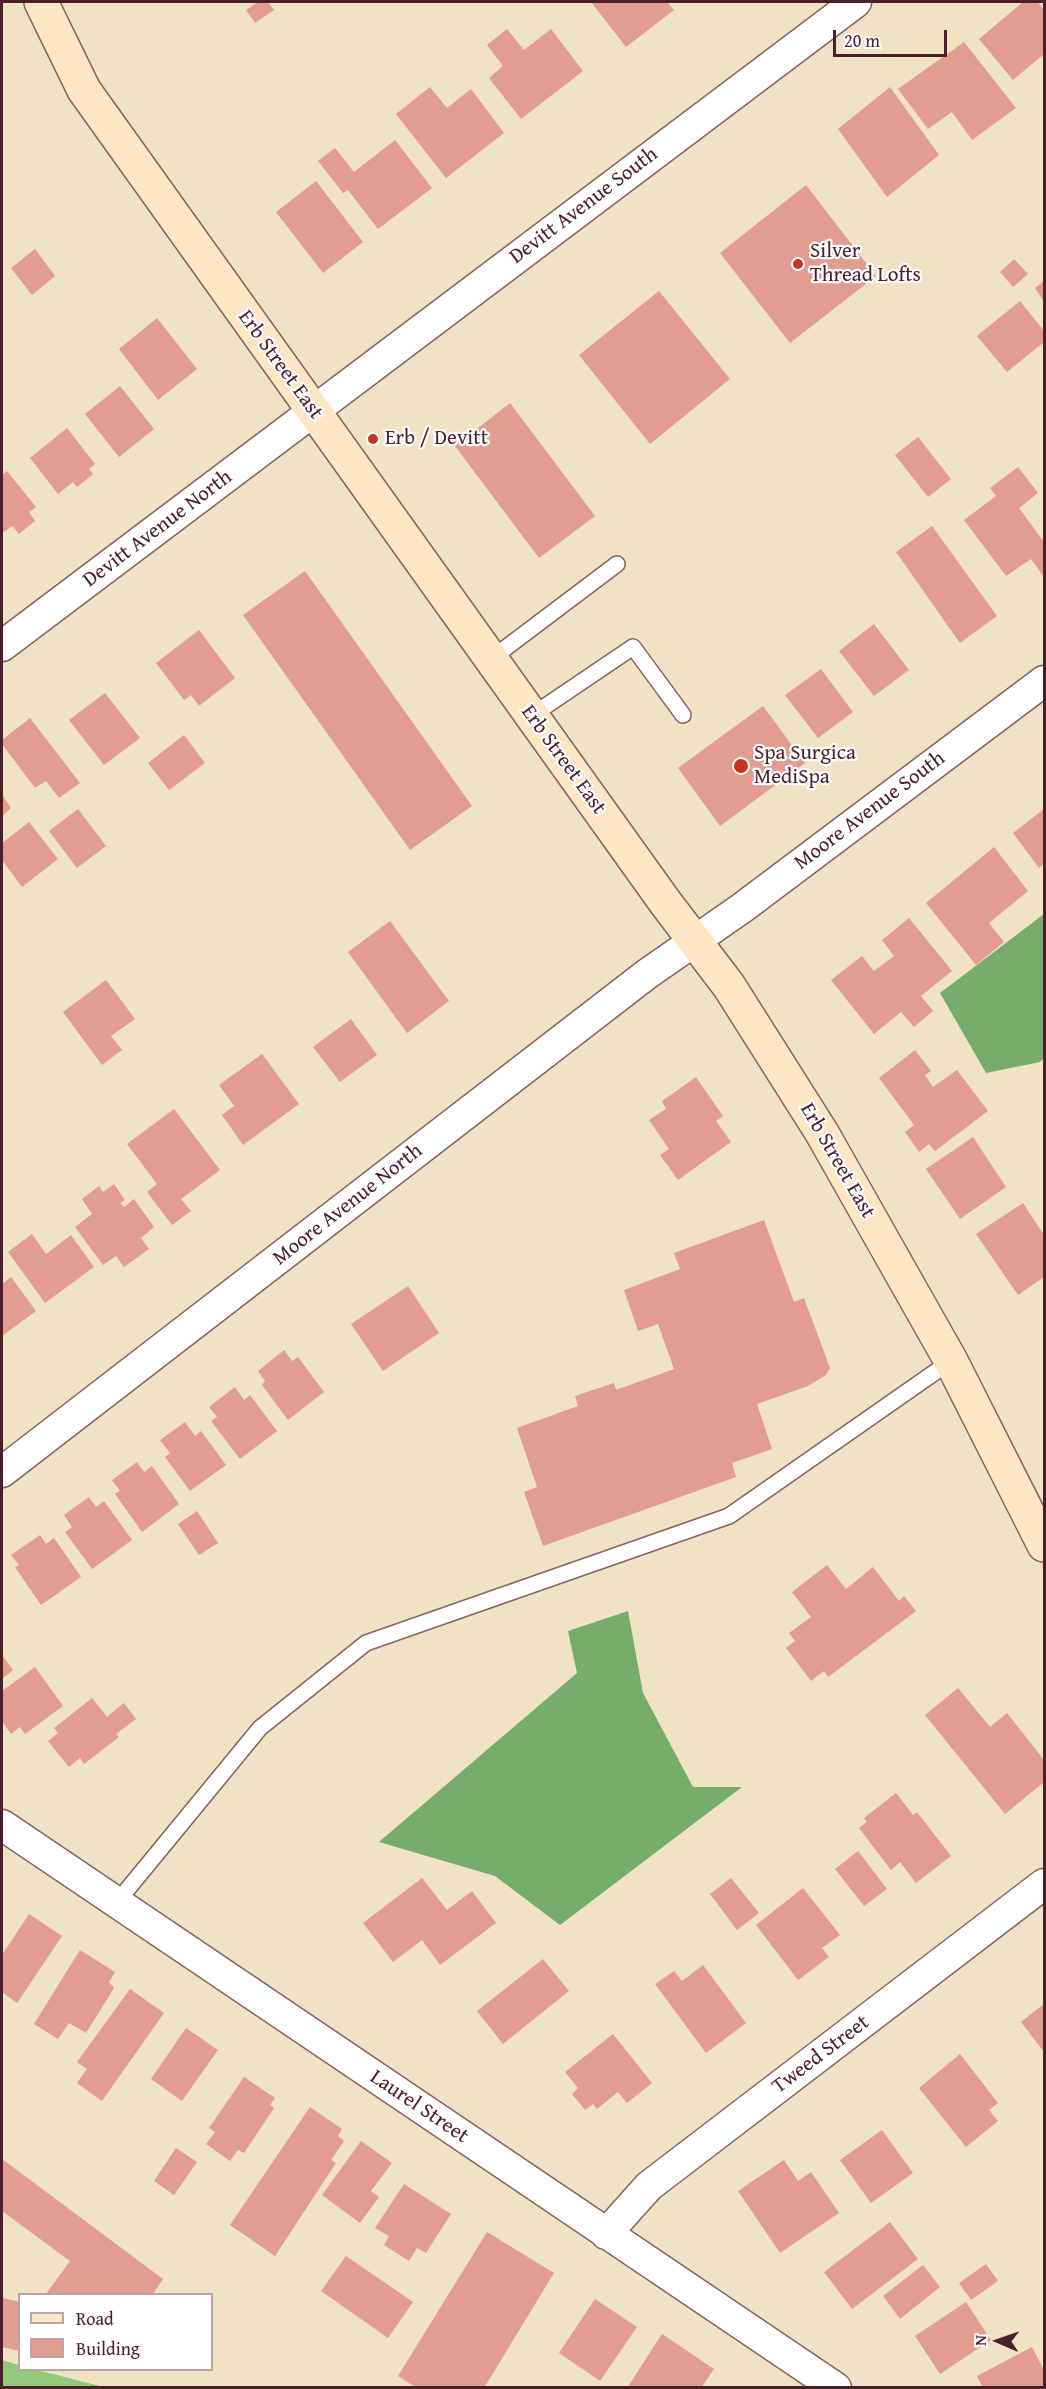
<!DOCTYPE html>
<style>
body{margin:0}
#map{position:relative;width:1046px;height:2389px;overflow:hidden;background:#f0e2c4;font-family:"Gentium Book Plus",serif}
canvas{display:block}
.frame{position:absolute;inset:0;border:3px solid #4a1f2b;pointer-events:none}
.legend{position:absolute;left:18px;top:2293px;width:195px;height:78px;box-sizing:border-box;background:#fff;border:2px solid #b7a5aa;margin:0;padding:8px 10px;list-style:none;font-size:18px;color:#4a1f2b}
.legend li{display:flex;align-items:center;gap:12px;height:30px}
.legend b{width:30px;border:2px solid #b7a5aa}
.north{position:absolute;left:968px;top:2311px;width:60px;height:60px;-webkit-text-stroke:4px #fff;paint-order:stroke;rotate:272deg;font-size:16px;font-weight:700;line-height:24px;text-align:center;color:#4a1f2b}
.north::after{content:'';display:block;margin:auto;width:21px;height:27px;background:#4a1f2b;clip-path:polygon(50% 0,100% 100%,50% 72%,0 100%)}
.scale{position:absolute;left:833px;top:30px;width:114px;height:27px;box-sizing:border-box;border:3px solid #4a1f2b;border-top:0;padding-left:8px;font-size:18px;line-height:21px;white-space:nowrap;color:#4a1f2b;-webkit-text-stroke:4px #fff;paint-order:stroke}
</style>
<div id="map">
<canvas width="1046" height="2389"></canvas>
<div class="frame"></div>
<ul class="legend">
<li><b style="height:8px;background:#fce6c4"></b>Road</li>
<li><b style="height:16px;background:#e29c90"></b>Building</li>
</ul>
<div class="north">N</div>
<div class="scale">20 m</div>
</div>
<script>
const ctx = document.querySelector('canvas').getContext('2d');
ctx.lineJoin = 'round';
function fill(path, color) { ctx.fillStyle = color; ctx.fill(path, 'evenodd'); }
const shape = rows => new Path2D(rows.map(r => 'M' + r).join(''));
function stroke(path, color, width, dash) { ctx.strokeStyle = color; ctx.lineWidth = width; ctx.lineCap = dash ? 'butt' : 'round'; ctx.setLineDash(dash || []); ctx.stroke(path); }
function drawText(font, color, halo, rows, align = 'center') {
  ctx.font = font + ' "Gentium Book Plus",serif'; ctx.lineWidth = 4.5; ctx.setLineDash([]); ctx.textBaseline = 'middle'; ctx.strokeStyle = halo; ctx.fillStyle = color; for (const [text, x, y, turn = 0] of rows) {
    ctx.save(); ctx.translate(x, y); ctx.rotate((+turn || 0) * Math.PI / 180); ctx.textAlign = isNaN(turn) ? turn : align; if (halo) ctx.strokeText(text, 0, 0); ctx.fillText(text, 0, 0); ctx.restore();
  }
}
const green = shape([
 [2,2360,19,2365,20,2370,37,2370,104,2387,2,2387]
]);
const forest = shape([
 [1044,914,1044,1058,1040,1062,986,1073,940,993],
 [628,1611,643,1693,693,1787,742,1787,560,1925,495,1876,379,1842,577,1673,568,1631]
]);
const building = shape([
 [258,2,268,2,274,10,255,23,246,10],
 [591,2,667,2,674,10,626,47],
 [1023,2,1038,2,1044,10,1044,54,1013,80,979,39],
 [507,29,524,50,551,29,583,71,521,119,489,78,503,66,487,45],
 [964,42,1016,108,972,140,952,112,928,129,898,89],
 [430,87,447,108,471,89,504,133,446,178,396,114],
 [890,87,939,155,887,197,838,129],
 [395,140,432,188,378,229,348,190,343,193,318,161,335,148,354,172],
 [316,181,363,242,323,273,276,212],
 [806,185,876,276,790,343,720,253],
 [35,249,55,276,32,295,11,268],
 [1014,259,1028,274,1013,287,1000,272],
 [1044,281,1044,302,1035,288],
 [659,291,730,379,650,444,579,355],
 [1020,301,1044,331,1044,342,1007,372,977,336],
 [157,318,197,369,158,400,119,349],
 [120,386,154,429,119,457,85,414],
 [510,403,595,516,539,558,455,446],
 [67,428,95,464,89,469,93,474,77,487,73,482,58,494,30,458],
 [918,437,951,479,928,497,895,455],
 [1018,467,1038,493,1019,508,1044,542,1044,577,1031,559,1006,576,964,520,996,496,990,488],
 [7,471,36,507,29,512,35,521,19,534,12,526,4,532,2,529,2,475],
 [932,526,997,616,960,643,896,552],
 [305,571,472,806,410,850,243,615],
 [874,624,909,670,874,696,839,651],
 [199,630,235,678,199,706,191,695,184,700,156,663],
 [821,669,853,712,818,738,785,695],
 [105,693,140,738,104,765,69,720],
 [763,706,805,763,720,826,678,768],
 [30,718,80,783,59,798,46,781,35,788,2,744,2,740],
 [184,735,205,763,169,790,148,763],
 [2,795,11,808,2,816],
 [78,809,106,846,77,868,49,831],
 [1044,809,1044,864,1039,868,1013,833],
 [29,822,58,859,22,887,2,860,2,843],
 [994,847,1028,891,989,923,1004,942,976,965,926,903],
 [909,918,952,971,921,996,933,1011,914,1027,901,1012,874,1034,831,980,862,956,874,971,894,956,882,940],
 [390,921,449,1001,407,1033,348,952],
 [106,980,135,1019,111,1036,122,1050,102,1065,63,1012],
 [351,1019,377,1055,340,1082,313,1047],
 [915,1050,931,1071,925,1075,933,1087,957,1070,988,1111,935,1151,929,1144,919,1152,905,1132,914,1125,879,1078],
 [262,1054,299,1104,243,1145,222,1115,234,1106,219,1085],
 [696,1077,723,1116,716,1121,731,1142,678,1180,660,1155,669,1149,649,1120,666,1109,662,1101],
 [174,1109,220,1170,181,1199,191,1211,172,1225,147,1192,157,1184,127,1144],
 [973,1137,1006,1187,960,1219,926,1169],
 [114,1184,125,1200,120,1203,124,1207,134,1199,154,1227,141,1238,149,1249,124,1267,116,1256,103,1265,75,1227,92,1214,82,1199,99,1186,103,1192],
 [1023,1203,1044,1235,1044,1277,1018,1295,976,1234],
 [764,1220,794,1302,804,1298,830,1368,826,1375,808,1386,757,1404,772,1449,732,1463,736,1477,543,1546,524,1492,537,1487,517,1428,578,1406,575,1396,614,1383,616,1390,674,1369,658,1324,638,1331,624,1290,680,1269,674,1253],
 [32,1234,46,1254,71,1235,94,1267,45,1303,8,1252],
 [11,1277,36,1311,2,1336,2,1284],
 [408,1286,439,1333,383,1371,351,1324],
 [284,1350,292,1361,298,1357,324,1392,288,1420,262,1385,265,1381,258,1371],
 [235,1387,244,1400,250,1395,277,1431,240,1459,211,1421,217,1417,209,1407],
 [185,1422,195,1436,201,1431,226,1465,190,1491,165,1457,170,1453,160,1440],
 [137,1462,144,1472,152,1466,179,1504,142,1532,115,1494,120,1491,112,1480],
 [89,1497,96,1507,104,1501,132,1540,92,1569,65,1532,72,1527,64,1515],
 [197,1511,218,1543,199,1555,178,1524],
 [40,1535,46,1544,54,1538,81,1577,41,1605,15,1567,19,1565,11,1555],
 [827,1565,846,1589,873,1567,899,1601,904,1596,916,1611,828,1677,824,1671,811,1681,786,1648,795,1641,789,1633,811,1617,792,1592],
 [2,1655,13,1670,2,1679],
 [35,1667,63,1706,25,1734,20,1727,11,1734,2,1721,2,1691],
 [958,1688,990,1727,1007,1713,1044,1760,1044,1782,1005,1814,925,1715],
 [92,1698,107,1717,124,1703,136,1719,116,1734,119,1737,84,1764,80,1758,69,1767,48,1741,58,1733,54,1728],
 [896,1793,913,1815,917,1812,951,1856,916,1883,900,1862,891,1870,859,1828,867,1822,864,1818],
 [858,1851,887,1889,864,1906,835,1869],
 [422,1878,447,1910,472,1891,496,1923,440,1965,422,1940,393,1962,363,1923],
 [731,1878,759,1913,737,1930,710,1894],
 [803,1888,840,1935,822,1948,829,1957,798,1980,756,1925],
 [29,1914,62,1936,17,2003,2,1992,2,1955],
 [80,1950,115,1972,109,1982,114,1988,86,2033,69,2023,58,2039,34,2024],
 [543,1959,569,1991,503,2044,477,2011],
 [703,1965,746,2023,706,2053,655,1984,674,1971,682,1981],
 [130,1989,164,2013,102,2101,77,2083,87,2069,77,2062],
 [1044,2004,1044,2052,1021,2022],
 [186,2028,218,2050,182,2101,151,2079],
 [613,2034,652,2083,627,2103,618,2092,597,2109,593,2104,585,2110,572,2094,578,2088,565,2072],
 [960,2054,998,2103,989,2110,998,2121,966,2147,919,2088],
 [244,2077,275,2098,270,2105,274,2108,244,2153,238,2150,230,2161,206,2144,215,2132,209,2128],
 [310,2107,342,2129,338,2136,344,2141,331,2160,336,2163,275,2256,230,2225],
 [882,2130,913,2173,871,2203,840,2160],
 [361,2141,392,2163,371,2191,379,2197,360,2223,322,2195],
 [176,2148,197,2162,174,2195,154,2181],
 [2,2159,163,2279,153,2294,46,2294,70,2261,2,2211],
 [784,2160,798,2181,811,2172,839,2213,780,2253,738,2191],
 [404,2184,451,2214,426,2253,417,2248,409,2261,384,2245,389,2236,375,2228],
 [890,2222,918,2259,852,2309,824,2272],
 [487,2232,554,2273,484,2388,417,2388,398,2376],
 [346,2256,413,2302,388,2338,321,2291],
 [986,2264,998,2281,971,2300,959,2283],
 [923,2265,940,2287,900,2319,883,2296],
 [2,2298,20,2302,20,2351,2,2347],
 [595,2299,637,2327,600,2381,559,2353],
 [966,2302,991,2340,940,2374,915,2336],
 [662,2334,714,2369,701,2388,627,2388],
 [1032,2347,1044,2370,1044,2388,983,2388,977,2376]
]);
const lane = shape([
 [491,659,617,564],
 [531,716,633,647,683,715],
 [117,1902,260,1728,366,1643,729,1516,951,1361]
]);
const street = shape([
 [2,646,856,2],
 [2,1472,647,974,742,908,1044,681],
 [2,1825,836,2388],
 [606,2234,649,2186,1044,1884]
]);
const secondary = shape([
 [41,2,84,90,665,902,729,986,822,1133,951,1361,1044,1545]
]);
const markers = [
 [798,264,6,"#c8321e"],
 [373,439,6,"#c8321e"],
 [741,766,8,"#c8321e"]
];
const streetNames = [
 ["Devitt Avenue South",584,206,-37],
 ["Erb Street East",280,365,54],
 ["Devitt Avenue North",158,529,-37],
 ["Erb Street East",563,760,54],
 ["Moore Avenue South",870,811,-37],
 ["Erb Street East",837,1161,60],
 ["Moore Avenue North",348,1205,-38],
 ["Tweed Street",821,2055,-37],
 ["Laurel Street",419,2107,34]
];
const poiNames = [
 ["Silver",810,252],
 ["Thread Lofts",810,276],
 ["Erb / Devitt",385,439],
 ["Spa Surgica",754,754],
 ["MediSpa",754,778]
];
fill(green, '#93c97b');
fill(forest, '#76ad6b');
fill(building, '#e29c90');
stroke(lane, '#846361', 18);
stroke(street, '#846361', 33);
stroke(secondary, '#846361', 36);
stroke(lane, '#fff', 15);
stroke(street, '#fff', 30);
stroke(secondary, '#fce6c4', 33);
for (const [x, y, r, color] of markers) { const dot = new Path2D(); dot.arc(x, y, r, 0, 2 * Math.PI); ctx.fillStyle = color; ctx.fill(dot); stroke(dot, '#fff', 2); }
drawText('21px', '#4a1f2b', '#fff', streetNames);
drawText('21px', '#4a1f2b', '#fff', poiNames, 'left');
</script>
